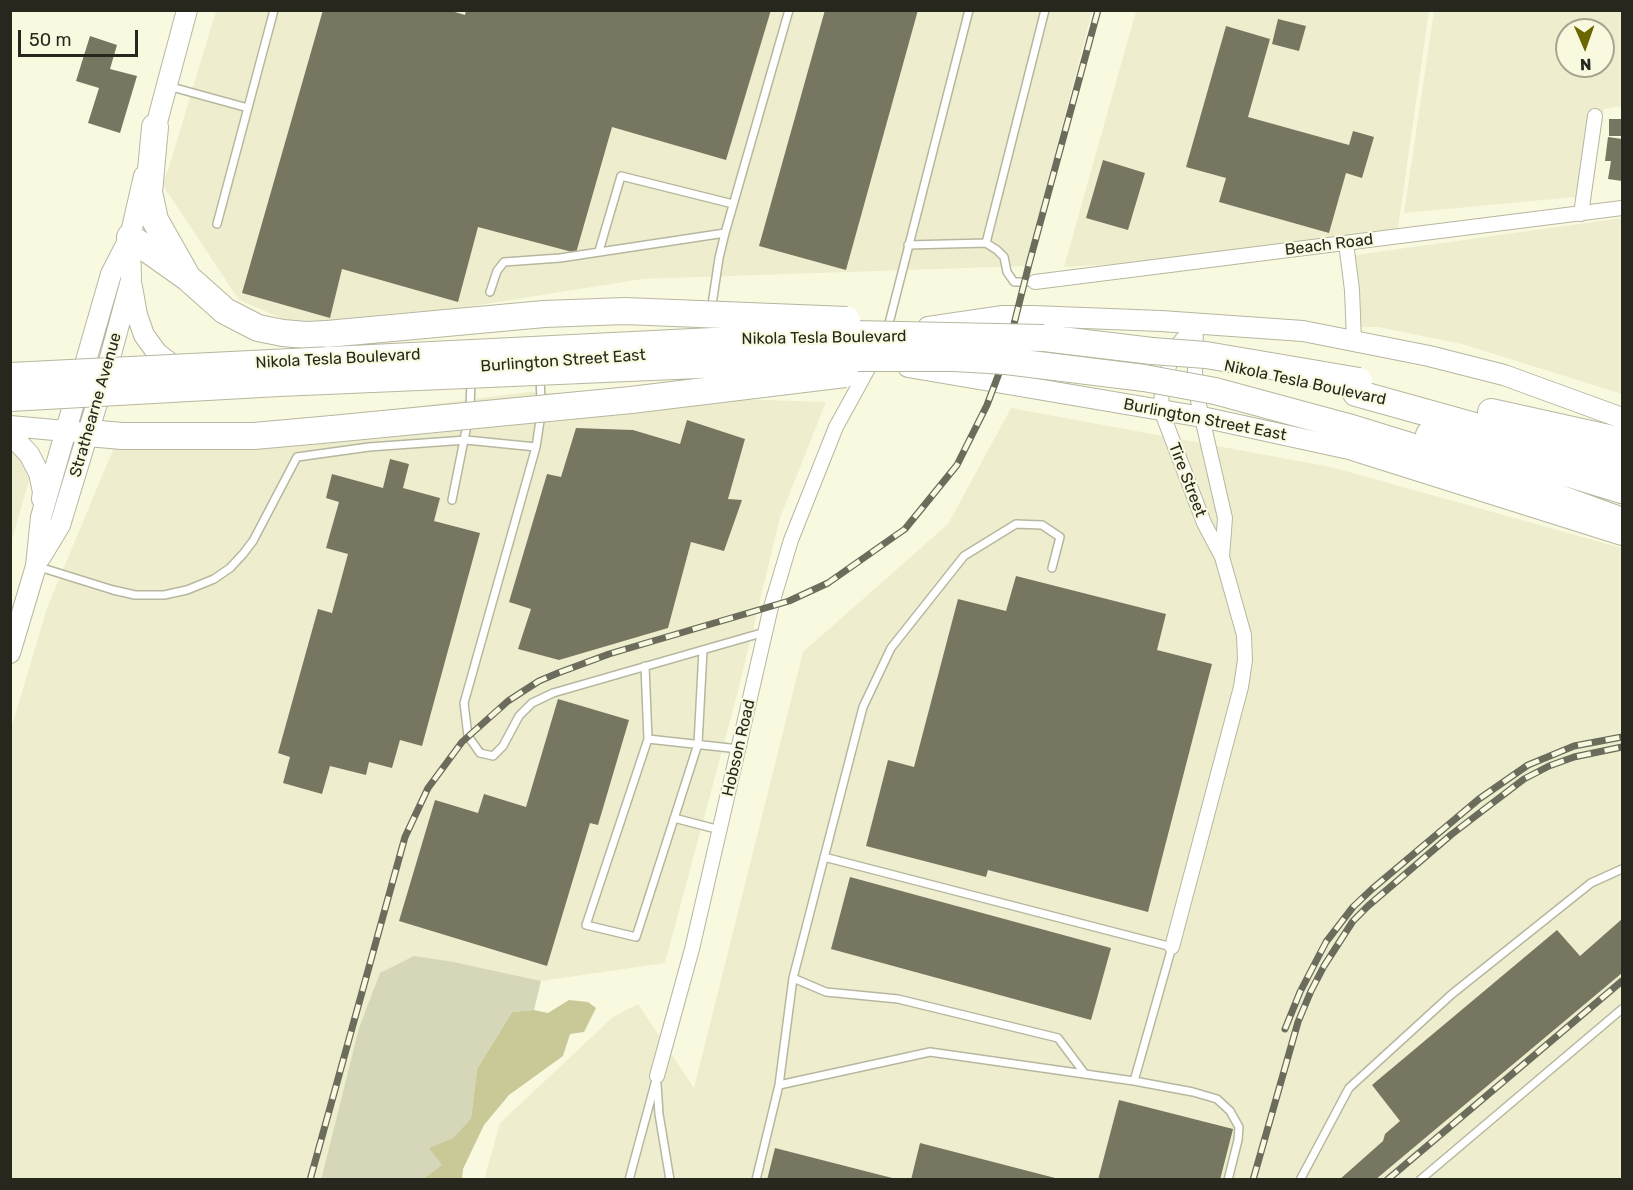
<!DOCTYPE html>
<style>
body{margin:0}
#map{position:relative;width:1633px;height:1190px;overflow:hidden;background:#f9f9e0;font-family:Rubik,sans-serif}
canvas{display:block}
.frame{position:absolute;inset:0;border:12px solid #27271e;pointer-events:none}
.north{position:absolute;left:1555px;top:18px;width:60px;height:60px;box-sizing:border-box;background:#f9f9e0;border:2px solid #a5a592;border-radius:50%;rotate:178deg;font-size:16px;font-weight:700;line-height:24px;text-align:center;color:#27271e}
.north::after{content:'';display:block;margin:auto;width:21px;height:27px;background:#6b6700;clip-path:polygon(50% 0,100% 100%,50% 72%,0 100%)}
.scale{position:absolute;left:18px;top:30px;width:120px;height:27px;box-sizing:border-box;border:3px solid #27271e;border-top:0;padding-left:8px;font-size:18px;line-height:21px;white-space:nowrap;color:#27271e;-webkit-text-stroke:4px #f9f9e0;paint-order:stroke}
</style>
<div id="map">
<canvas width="1633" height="1190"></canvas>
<div class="frame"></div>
<div class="north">N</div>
<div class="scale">50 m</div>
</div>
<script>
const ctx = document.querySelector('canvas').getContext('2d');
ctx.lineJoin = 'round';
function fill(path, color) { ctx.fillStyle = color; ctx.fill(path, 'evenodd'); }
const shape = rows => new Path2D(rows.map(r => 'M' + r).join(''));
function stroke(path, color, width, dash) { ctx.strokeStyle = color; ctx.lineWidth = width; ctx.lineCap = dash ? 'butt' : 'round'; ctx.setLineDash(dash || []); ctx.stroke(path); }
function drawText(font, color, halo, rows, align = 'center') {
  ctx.font = font + ' Rubik,sans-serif'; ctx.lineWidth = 4.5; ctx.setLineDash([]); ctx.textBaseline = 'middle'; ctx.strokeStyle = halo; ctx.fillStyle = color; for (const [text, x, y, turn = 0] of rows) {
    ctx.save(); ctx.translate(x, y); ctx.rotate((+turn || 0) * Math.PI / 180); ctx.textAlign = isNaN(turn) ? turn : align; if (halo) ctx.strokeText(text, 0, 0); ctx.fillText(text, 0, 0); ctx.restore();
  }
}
const built = shape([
 [216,11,1092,11,1026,266,642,279,361,324,295,324,239,300,162,184,169,167],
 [1136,11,1429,11,1396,242,1337,251,1064,267],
 [1434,11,1622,11,1622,106,1604,109,1586,196,1404,213],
 [1567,30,1603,30,1603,66,1567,66],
 [1622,218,1622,394,1462,344,1378,327,1345,327,1355,310,1358,296,1359,283,1355,269,1348,256],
 [528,392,826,402,780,518,737,695,665,963,541,981,454,962,321,1179,11,1179,10,732,47,608,115,445],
 [1011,408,1331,467,1622,548,1622,1179,484,1180,500,1123,613,1017,638,1004,694,1088,803,652,948,524],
 [11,450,37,452,11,543]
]);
const green = shape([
 [414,956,454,962,541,981,534,1010,512,1012,477,1069,471,1118,453,1138,430,1148,443,1165,423,1179,321,1180,359,1028,380,973]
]);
const water = shape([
 [569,1000,588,1002,596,1008,584,1032,570,1034,563,1056,509,1095,484,1125,463,1169,462,1179,423,1179,442,1165,429,1148,453,1138,471,1118,477,1069,512,1012,534,1010,548,1013]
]);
const building = shape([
 [323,10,448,10,465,15,466,10,771,10,726,160,612,127,576,253,478,227,458,302,342,269,330,318,242,293],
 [825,10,918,10,846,270,759,246],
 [1278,19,1306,26,1299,51,1272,44],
 [1226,26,1270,39,1248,117,1349,145,1353,131,1374,137,1362,178,1346,173,1329,233,1219,202,1226,178,1186,167],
 [90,36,117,45,110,69,137,76,120,133,88,123,99,88,76,81],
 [1609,119,1622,119,1622,136,1609,136],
 [1608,137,1622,139,1622,181,1608,179,1611,161,1605,161],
 [1103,160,1145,173,1128,230,1086,218],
 [687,420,745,439,728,499,742,500,724,551,691,542,668,628,559,660,518,649,531,609,509,602,547,474,561,477,576,428,633,430,680,444],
 [390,459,409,464,403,488,440,498,434,521,480,533,422,746,400,740,392,768,369,762,366,775,330,766,322,794,283,783,290,757,278,753,318,609,332,613,348,554,326,548,339,502,326,498,332,474,383,488],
 [1016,576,1166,614,1157,650,1212,664,1148,912,988,870,986,877,866,846,888,760,914,767,958,599,1006,611],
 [558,699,629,720,598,825,590,823,547,966,399,921,435,800,478,813,484,794,526,807],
 [850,877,1111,948,1091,1020,831,949],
 [1622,919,1622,973,1375,1180,1339,1180,1383,1141,1385,1134,1400,1121,1372,1085,1557,930,1580,956],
 [1119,1100,1233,1129,1220,1180,1098,1180],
 [920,1143,1059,1179,1059,1180,911,1180],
 [775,1148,896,1179,896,1180,767,1180]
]);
const lane = shape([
 [168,86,248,108],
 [217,224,274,10],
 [986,243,1045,10],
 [908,245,986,243,997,250,1004,257,1007,272,1014,282,1035,282],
 [599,251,621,176,733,204],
 [490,292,497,271,504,262,560,258,725,233],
 [887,331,969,10],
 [707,338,719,258,725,233,789,10],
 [540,375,541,403],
 [470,409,471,379],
 [536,447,541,414],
 [452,500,468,420],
 [36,566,113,590,135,595,164,595,187,590,214,579,230,568,243,554,253,541,297,457,369,447,466,440,536,447,464,703,468,736,480,753,493,756,503,746,519,716,532,703,553,693,765,632],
 [1052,568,1060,537,1042,525,1016,524,964,556,891,648,863,707,793,978,826,992,898,999,1058,1038,1085,1074],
 [645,666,648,739,586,925,636,937,698,744,703,650],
 [648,739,739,749],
 [674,818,720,830],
 [1134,1081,1193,1092,1217,1099,1230,1111,1239,1127,1238,1140,1228,1180],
 [657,1084,659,1114,670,1180],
 [779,1085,793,978],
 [629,1180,657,1076],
 [756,1180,779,1085,930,1052,1134,1081,1172,947,824,857],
 [1300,1180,1349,1088,1452,994,1591,883,1622,869],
 [1420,1180,1622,1009]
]);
const street = shape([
 [1581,214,1595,116],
 [1346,243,1352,290,1354,340],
 [1035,282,1622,208],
 [1196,323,1195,371,1197,396,1225,518,1222,557],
 [1172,947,1241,687,1245,660,1244,635,1222,557,1204,523,1161,410,1162,388,1170,363,1180,342,1196,323],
 [657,1076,692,949,771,607,791,540,836,427,875,356]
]);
const secondary = shape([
 [152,141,187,10],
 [132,287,137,315,144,335,157,353,175,367,183,369],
 [928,327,1003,316,1033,316,1161,321,1303,331,1429,356,1504,375,1622,418],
 [908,367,1202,417,1349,449,1622,535],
 [10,426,77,432],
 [10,434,29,454,39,473,43,492,42,499],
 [40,558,60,525,104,380,131,280,130,240],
 [10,653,36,566,41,517,111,274,130,237,144,176]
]);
const highway = shape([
 [155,127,149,192,155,220,185,273],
 [130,237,188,278,225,311,258,328,283,333,306,335,327,334],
 [1044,338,1152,351],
 [1215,391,1348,427,1455,460,1622,521],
 [1356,393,1622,467],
 [1491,412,1622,441],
 [88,433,122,436,254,436,332,429],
 [1429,435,1544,466,1622,490]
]);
const rail = shape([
 [1285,1029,1300,992,1326,942,1353,907,1372,889,1479,799,1528,765,1574,746,1622,737],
 [310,1180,405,837,428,788,462,742,508,701,539,681,558,673,609,654,789,601,828,583,905,529,957,465,987,405,1007,352,1029,264,1098,10],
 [1253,1180,1298,1022,1311,991,1324,966,1353,921,1368,906,1452,834,1524,779,1549,766,1574,757,1622,747],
 [1387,1180,1622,981]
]);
const highwayBridge = shape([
 [327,334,544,314,625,311,847,320],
 [1152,351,1206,355,1359,381],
 [10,376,854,334,1044,338],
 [10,398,279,383,861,358,954,358,1006,361,1144,378,1215,391],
 [332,429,631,400,845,374]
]);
const streetNames = [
 ["Beach Road",1329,245,-7],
 ["Nikola Tesla Boulevard",824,338,-1],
 ["Nikola Tesla Boulevard",338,359,-3],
 ["Burlington Street East",563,361,-4],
 ["Nikola Tesla Boulevard",1305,383,12],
 ["Strathearne Avenue",96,405,-74],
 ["Burlington Street East",1205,420,11],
 ["Tire Street",1187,480,69],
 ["Hobson Road",739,748,-77]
];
fill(built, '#eeeece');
fill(green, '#d6d6b9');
fill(water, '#c9c998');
fill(building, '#777761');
stroke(lane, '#b7b7a0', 10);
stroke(street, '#b7b7a0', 16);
stroke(secondary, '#b7b7a0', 22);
stroke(highway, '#b7b7a0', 28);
stroke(lane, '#fff', 7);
stroke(street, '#fff', 14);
stroke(secondary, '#fff', 20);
stroke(highway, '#fff', 26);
stroke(rail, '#6c6c5d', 7);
stroke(rail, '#f9f9e0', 4.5, [14]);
stroke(highwayBridge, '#b7b7a0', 28, []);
stroke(highwayBridge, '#fff', 26);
drawText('16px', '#27271e', '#f9f9e0', streetNames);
</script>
